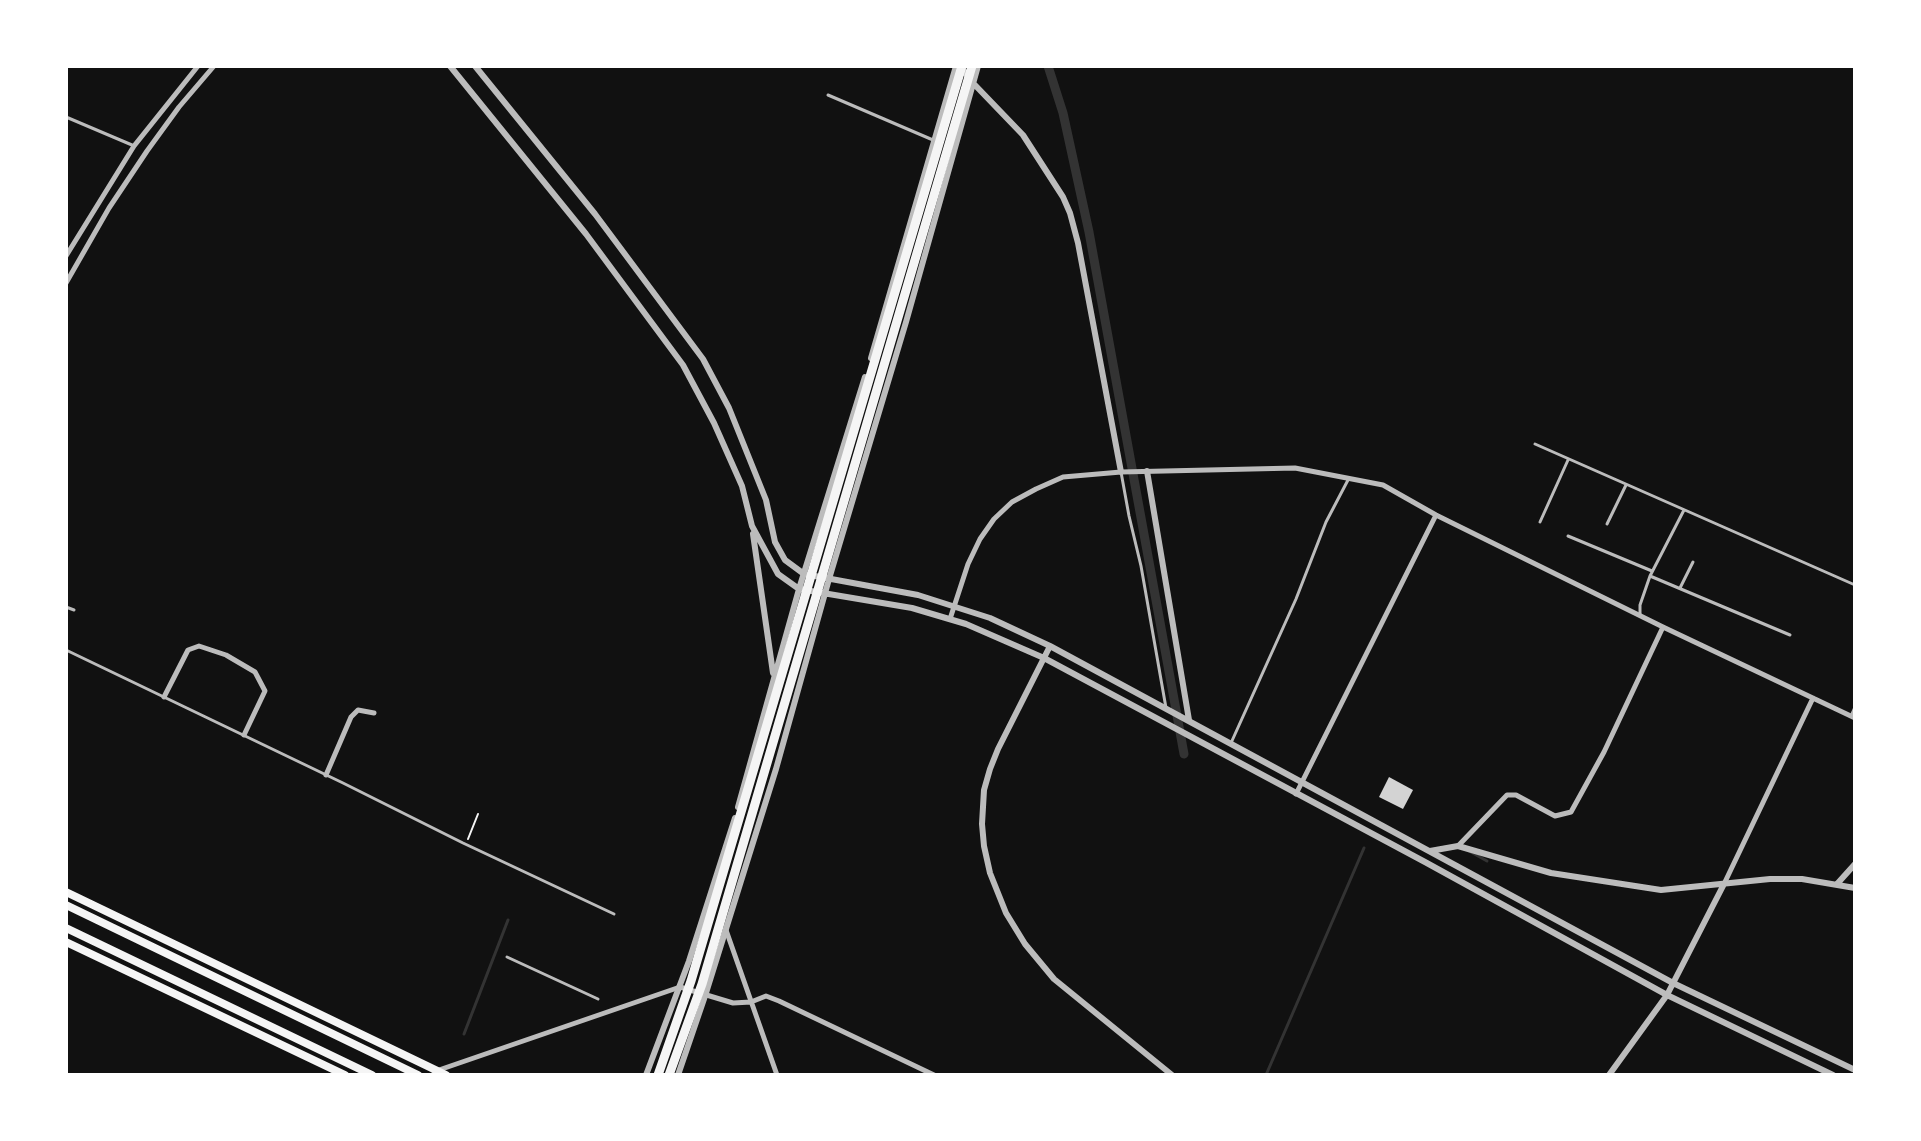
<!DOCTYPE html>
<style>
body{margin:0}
#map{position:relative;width:1921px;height:1141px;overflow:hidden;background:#111;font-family:Karla,sans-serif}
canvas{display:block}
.frame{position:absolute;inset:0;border:68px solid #fff;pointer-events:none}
</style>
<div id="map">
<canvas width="1921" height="1141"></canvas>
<div class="frame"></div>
</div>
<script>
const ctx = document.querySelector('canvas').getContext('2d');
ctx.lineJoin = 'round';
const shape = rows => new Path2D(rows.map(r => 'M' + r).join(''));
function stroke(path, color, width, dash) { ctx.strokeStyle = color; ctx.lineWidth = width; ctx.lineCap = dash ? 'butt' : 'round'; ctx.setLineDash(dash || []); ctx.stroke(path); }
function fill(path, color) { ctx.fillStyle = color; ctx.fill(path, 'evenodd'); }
const stream = shape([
 [1469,851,1487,861],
 [464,1034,508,920],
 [1266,1075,1364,848]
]);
const canal = shape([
 [1048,66,1063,113,1089,232,1184,754]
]);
const building = shape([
 [1389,777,1413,790,1403,809,1379,797]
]);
const path = shape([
 [468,839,478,814]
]);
const service = shape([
 [828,95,933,140],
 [66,117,132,145],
 [1535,444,1855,585],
 [1121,472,1129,516,1141,566,1166,708],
 [1540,522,1568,460],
 [1607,524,1626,485],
 [1568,536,1652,571],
 [1650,576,1790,635],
 [1680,588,1693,562],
 [66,607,74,610],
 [1640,615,1640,605,1650,576,1684,510],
 [66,650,343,783,463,843,614,914],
 [1851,716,1855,707],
 [1231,743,1296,599,1326,522,1348,480],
 [507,957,598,999]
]);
const minor = shape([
 [66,256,134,146,198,66],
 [66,283,109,208,147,151,179,107,214,66],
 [950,619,968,564,980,539,994,519,1012,502,1036,489,1063,477,1121,472,1295,468,1383,485,1436,515,1663,627,1855,718],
 [164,697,188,650,199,646,226,655,255,672,265,691,244,735],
 [326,775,351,717,358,710,374,713],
 [1296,794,1436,515],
 [1458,846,1507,795,1516,795,1555,816,1571,812,1604,752,1663,627],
 [1724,884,1813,698],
 [726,930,777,1075],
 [433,1075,436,1071,680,987,733,1003,751,1002,766,996,779,1001,934,1075]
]);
const tertiary = shape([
 [450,66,586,234,683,365,714,423,742,486,752,526,778,574,799,589,912,608,966,624,1044,658,1425,862,1667,995,1833,1075],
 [475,66,595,214,703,359,729,408,766,500,775,542,785,560,804,574,918,595,990,618,1050,646,1673,983,1855,1070],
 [960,66,973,83,1023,135,1063,197,1070,213,1078,243,1121,472],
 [871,358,956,66],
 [1147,471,1189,720],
 [753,534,773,673],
 [1050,646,998,749,990,769,984,790,982,824,984,846,990,873,1006,913,1025,944,1054,979,1172,1075],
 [738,807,799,589,865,377],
 [1430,851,1458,846,1551,873,1661,890,1770,879,1802,879,1855,888],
 [1837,884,1855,864],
 [646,1075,689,961,735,818],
 [678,1075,705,996,776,769,829,579,906,322,978,66],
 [1609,1075,1667,995,1724,884]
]);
const primary = shape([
 [66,892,446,1075],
 [66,905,418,1075],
 [66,928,372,1075],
 [66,942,345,1075]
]);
const trunk = shape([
 [658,1075,691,981,962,66],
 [669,1075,702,984,972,66]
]);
stroke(stream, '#333', 3);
stroke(canal, '#333', 9);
fill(building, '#d3d3d3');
stroke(path, '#f5f5f5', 2);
stroke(service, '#bcbcbc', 3);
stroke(minor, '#bcbcbc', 5);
stroke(tertiary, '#bcbcbc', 6);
stroke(primary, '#f5f5f5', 8);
stroke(trunk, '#f5f5f5', 9);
</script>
